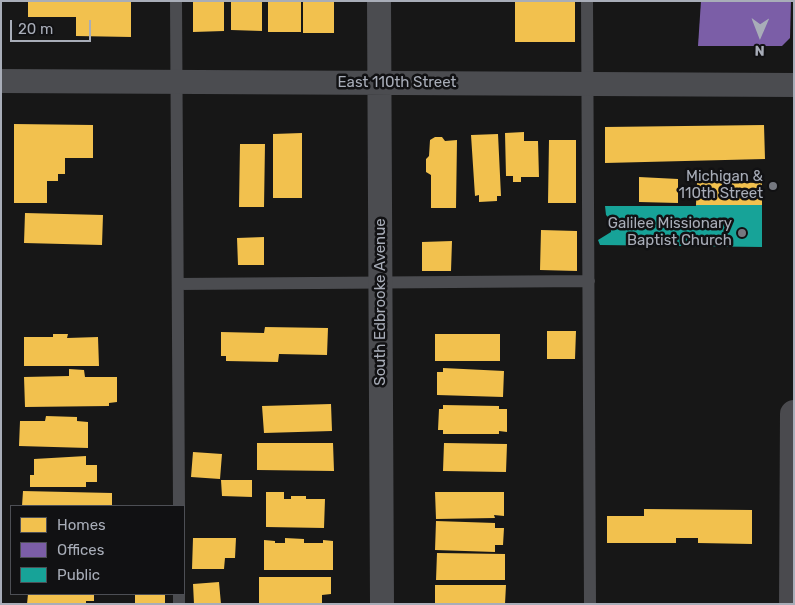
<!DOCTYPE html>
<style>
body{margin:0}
#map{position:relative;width:795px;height:605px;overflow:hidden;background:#171717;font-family:Rubik,sans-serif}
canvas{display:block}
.frame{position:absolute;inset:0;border:2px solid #a8adb8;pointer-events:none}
.legend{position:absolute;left:10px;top:505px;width:175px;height:90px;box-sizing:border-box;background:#111113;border:1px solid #4d4f55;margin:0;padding:6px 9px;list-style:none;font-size:15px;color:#a8adb8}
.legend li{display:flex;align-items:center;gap:10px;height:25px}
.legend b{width:25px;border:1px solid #4d4f55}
.north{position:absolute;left:735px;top:10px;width:50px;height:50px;-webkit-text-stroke:4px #111113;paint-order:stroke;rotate:181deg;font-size:14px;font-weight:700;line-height:20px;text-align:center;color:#a8adb8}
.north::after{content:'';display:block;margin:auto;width:18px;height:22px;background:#a8adb8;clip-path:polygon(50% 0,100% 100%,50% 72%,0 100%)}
.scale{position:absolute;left:10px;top:20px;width:81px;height:22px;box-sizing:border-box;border:2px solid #a8adb8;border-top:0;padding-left:6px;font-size:15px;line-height:18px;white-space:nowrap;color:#a8adb8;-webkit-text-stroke:4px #111113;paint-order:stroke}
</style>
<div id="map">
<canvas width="795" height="605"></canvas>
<div class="frame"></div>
<ul class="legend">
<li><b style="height:14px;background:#f2c14e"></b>Homes</li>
<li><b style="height:14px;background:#7b5ea7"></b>Offices</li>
<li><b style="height:14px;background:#17a398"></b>Public</li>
</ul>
<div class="north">N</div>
<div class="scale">20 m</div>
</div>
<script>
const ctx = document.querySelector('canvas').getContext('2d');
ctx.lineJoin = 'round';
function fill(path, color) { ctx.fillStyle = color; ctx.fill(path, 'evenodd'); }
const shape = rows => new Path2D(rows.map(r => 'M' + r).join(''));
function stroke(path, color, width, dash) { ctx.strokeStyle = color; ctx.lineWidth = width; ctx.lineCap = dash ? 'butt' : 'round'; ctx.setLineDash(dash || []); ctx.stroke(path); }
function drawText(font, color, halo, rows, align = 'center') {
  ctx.font = font + ' Rubik,sans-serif'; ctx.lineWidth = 5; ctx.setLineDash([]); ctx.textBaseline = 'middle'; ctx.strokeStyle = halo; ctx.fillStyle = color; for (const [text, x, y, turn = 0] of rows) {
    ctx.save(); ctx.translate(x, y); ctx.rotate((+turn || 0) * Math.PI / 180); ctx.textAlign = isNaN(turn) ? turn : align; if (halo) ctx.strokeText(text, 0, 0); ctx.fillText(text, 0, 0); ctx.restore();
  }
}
const homes = shape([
 [28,1,131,1,131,37,76,36,76,17,28,17],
 [193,1,224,1,224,31,193,32],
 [231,1,262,1,262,31,231,30],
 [268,1,301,1,301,32,268,32],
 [303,1,334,1,334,33,303,33],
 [515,1,575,1,575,42,515,42],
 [14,124,93,125,93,158,65,158,65,174,58,174,58,181,47,181,47,203,14,203],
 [764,125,765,159,605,163,605,127],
 [524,132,524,141,538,141,539,177,521,177,521,182,513,182,513,176,506,176,505,133],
 [302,133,302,198,273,198,273,134],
 [498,134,501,196,497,196,497,201,479,202,479,195,475,196,471,135],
 [435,137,442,137,445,141,457,140,456,208,431,208,431,175,426,172,426,159,429,156,430,140],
 [549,140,576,140,576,203,548,203],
 [240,144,265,144,264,207,239,207],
 [639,177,678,179,678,203,639,202],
 [697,182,762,183,762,205,696,205],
 [25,213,103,215,102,245,24,243],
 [541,230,577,231,577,271,540,270],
 [264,237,264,265,238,265,237,238],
 [452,241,451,271,422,271,422,242],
 [265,327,328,328,327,355,279,354,278,362,226,361,226,356,221,356,221,332,264,333],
 [547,331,576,331,575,359,547,359],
 [53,334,68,334,67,338,98,337,99,366,24,366,24,337,53,337],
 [435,334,500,334,500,361,435,361],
 [443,368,504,371,503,397,437,395,437,372,443,372],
 [69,369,84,370,85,377,117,377,117,402,109,403,109,406,25,407,24,377,69,376],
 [331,404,332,431,264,433,262,406],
 [443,405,499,406,499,409,507,409,507,432,499,431,499,434,443,434,443,430,438,430,439,409,443,409],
 [46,416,77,417,77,421,88,422,88,448,19,446,20,421,45,421],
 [257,443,333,443,334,471,257,470],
 [444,443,507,444,506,472,443,471],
 [193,452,222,454,220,479,191,477],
 [86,456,86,465,97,465,97,482,86,482,86,487,30,487,30,475,34,475,34,459],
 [221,480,252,480,252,497,222,496],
 [23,491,112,493,112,506,22,506],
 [266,492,284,492,284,499,291,499,291,496,306,496,306,499,325,499,324,528,266,527],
 [435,492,504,492,504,516,494,515,495,518,436,519],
 [644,509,752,510,752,544,698,543,698,538,676,538,676,543,607,543,607,516,644,516],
 [436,521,495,523,495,528,504,528,503,545,495,545,495,552,435,550],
 [193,538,236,538,235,558,225,558,224,569,192,569],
 [285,538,304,539,304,543,323,543,323,540,333,541,333,570,264,570,264,540,275,541,275,543,285,543],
 [437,553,505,554,505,580,436,580],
 [259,577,331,577,331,594,322,595,322,604,259,604],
 [219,582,221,604,194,604,193,584],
 [435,585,506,585,505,604,435,604],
 [28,594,94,594,94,601,86,601,86,604,27,604],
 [135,594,165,594,165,604,135,604]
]);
const offices = shape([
 [701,1,791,1,790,38,782,46,698,46]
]);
const public = shape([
 [696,205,762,205,762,247,600,245,598,240,611,232,611,220,606,215,605,206,696,206]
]);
const lane = shape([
 [176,1,179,506],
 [587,1,590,604],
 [178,284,589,281],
 [179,594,179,604]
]);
const street = shape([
 [379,1,382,604],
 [1,81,794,85]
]);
const secondary = shape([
 [793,604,794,414]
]);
const markers = [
 [773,186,5,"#757880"],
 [742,233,5,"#757880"]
];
const streetNames = [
 ["East 110th Street",397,83],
 ["South Edbrooke Avenue",381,302,-90]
];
const poiNames = [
 ["Michigan &",763,177],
 ["110th Street",763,194],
 ["Galilee Missionary",732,224],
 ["Baptist Church",732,241]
];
fill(homes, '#f2c14e');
fill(offices, '#7b5ea7');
fill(public, '#17a398');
stroke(lane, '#4b4c50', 12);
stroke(street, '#4b4c50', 24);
stroke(secondary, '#4a4a4e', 28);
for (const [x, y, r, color] of markers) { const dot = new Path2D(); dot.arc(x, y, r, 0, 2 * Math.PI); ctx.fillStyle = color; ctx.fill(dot); stroke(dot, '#111113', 2); }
drawText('15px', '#a8adb8', '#111113', streetNames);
drawText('15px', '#a8adb8', '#111113', poiNames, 'right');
</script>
